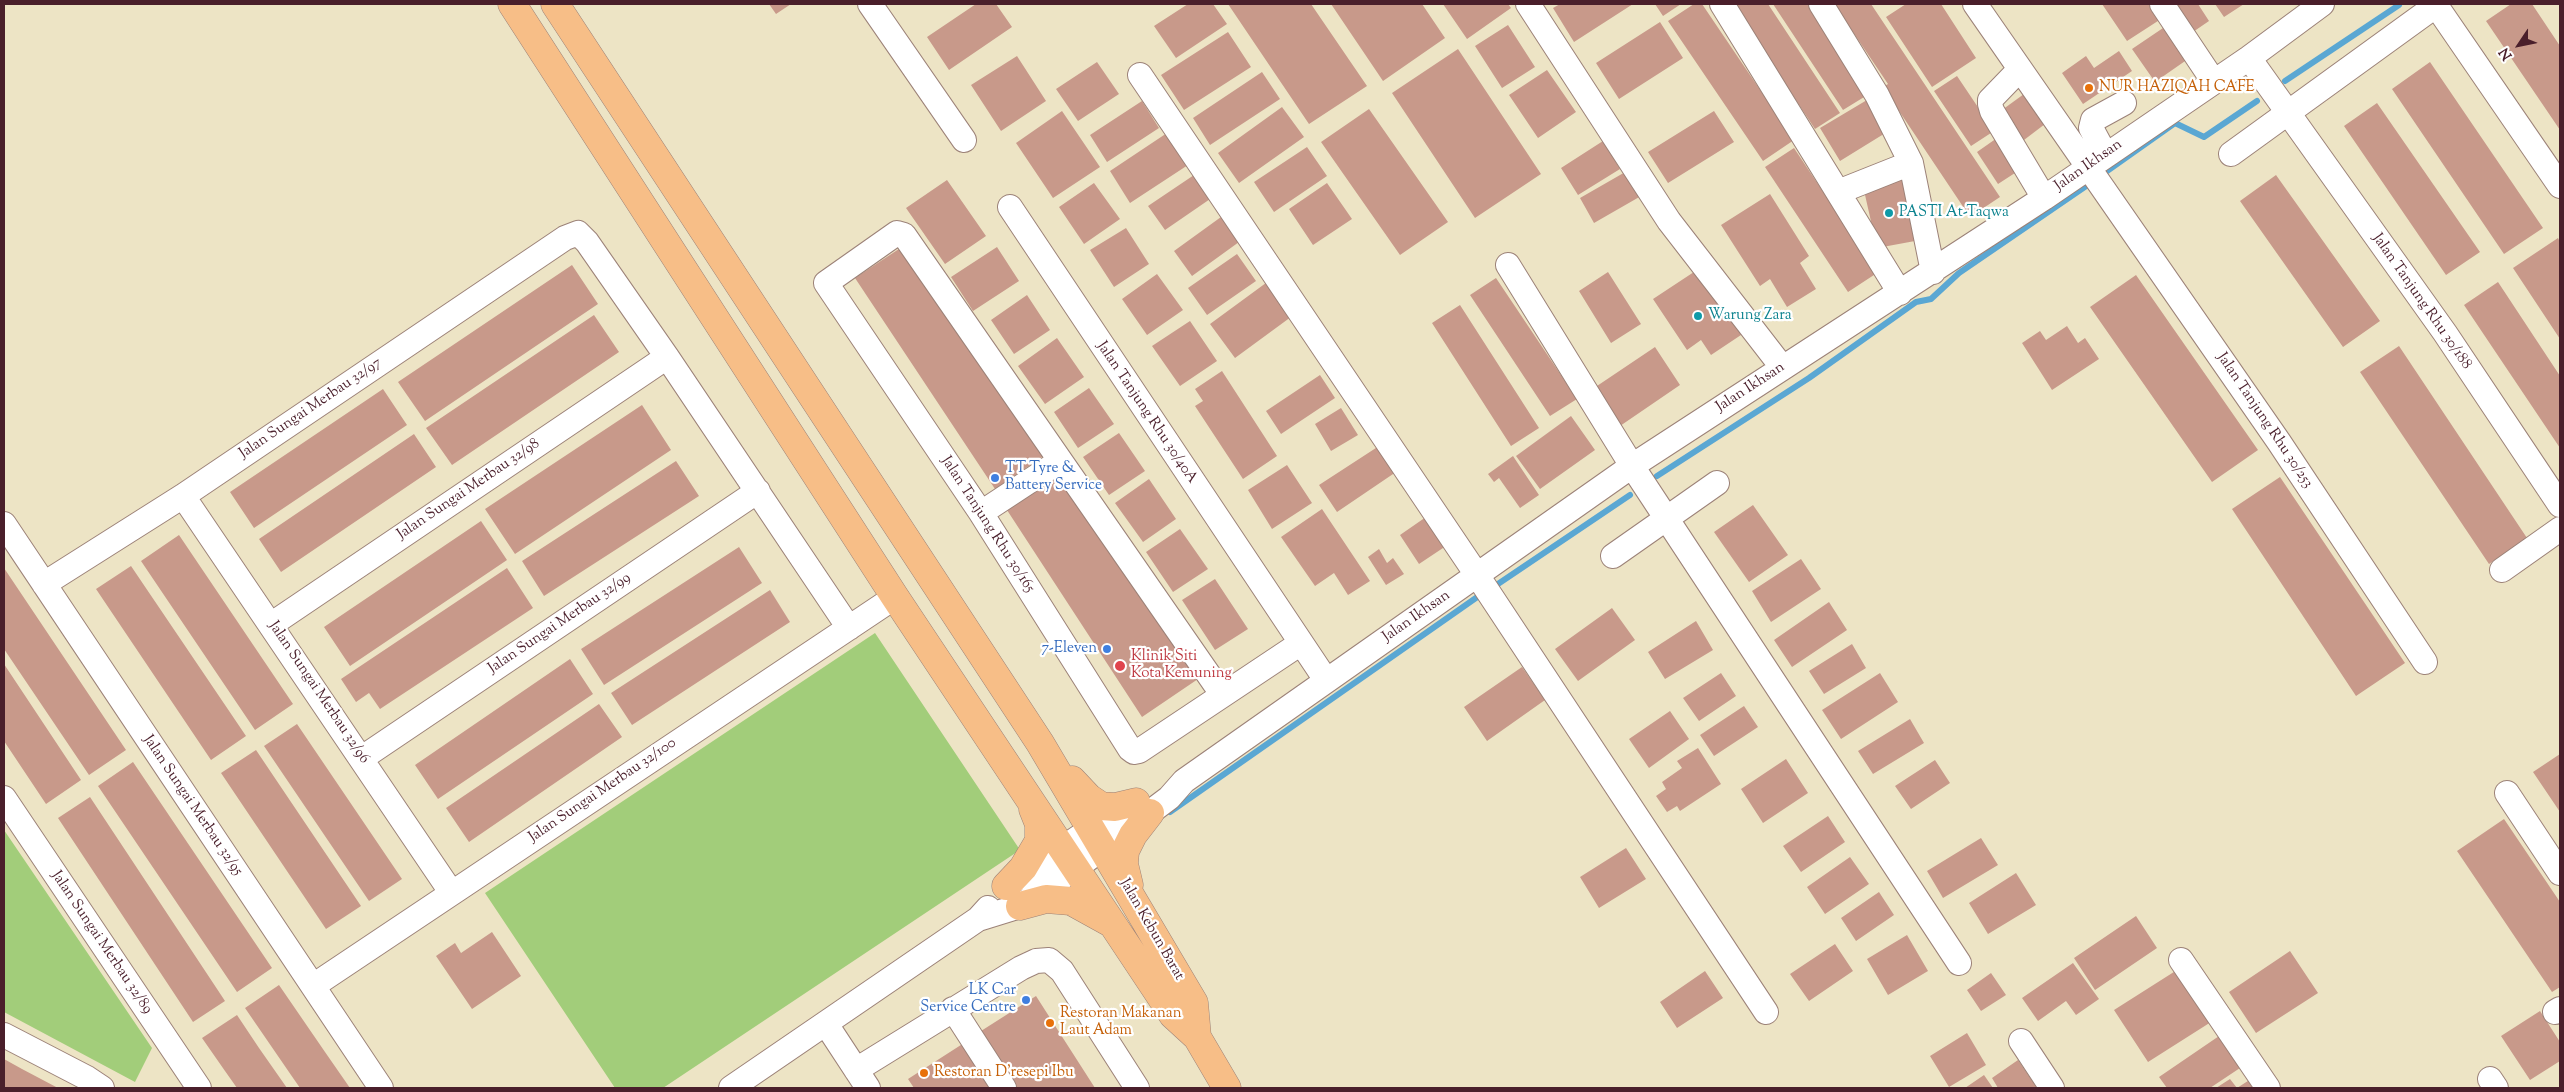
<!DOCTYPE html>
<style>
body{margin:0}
#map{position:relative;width:2564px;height:1092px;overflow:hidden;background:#ede4c5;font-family:"Sorts Mill Goudy",serif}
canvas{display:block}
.frame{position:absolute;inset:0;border:5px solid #4a1f2b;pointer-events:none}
.north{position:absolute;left:2494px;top:20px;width:50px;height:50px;-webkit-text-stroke:4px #fff;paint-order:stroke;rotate:236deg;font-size:14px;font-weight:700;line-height:20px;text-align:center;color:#4a1f2b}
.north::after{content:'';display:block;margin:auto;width:18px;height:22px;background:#4a1f2b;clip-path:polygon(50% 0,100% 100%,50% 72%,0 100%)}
</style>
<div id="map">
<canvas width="2564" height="1092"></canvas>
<div class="frame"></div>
<div class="north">N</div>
</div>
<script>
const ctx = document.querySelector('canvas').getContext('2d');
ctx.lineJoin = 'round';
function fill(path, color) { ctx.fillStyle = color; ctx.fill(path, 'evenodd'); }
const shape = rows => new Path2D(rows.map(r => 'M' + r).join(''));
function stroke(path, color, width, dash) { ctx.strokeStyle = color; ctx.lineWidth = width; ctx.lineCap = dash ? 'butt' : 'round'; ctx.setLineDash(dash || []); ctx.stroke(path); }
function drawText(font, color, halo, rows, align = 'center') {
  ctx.font = font + ' "Sorts Mill Goudy",serif'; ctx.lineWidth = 4.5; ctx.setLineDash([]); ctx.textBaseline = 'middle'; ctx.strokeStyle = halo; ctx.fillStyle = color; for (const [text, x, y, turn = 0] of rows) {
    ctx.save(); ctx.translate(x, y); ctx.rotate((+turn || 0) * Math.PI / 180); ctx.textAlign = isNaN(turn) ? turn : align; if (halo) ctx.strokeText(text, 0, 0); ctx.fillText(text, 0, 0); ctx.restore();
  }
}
const green = shape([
 [875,633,1020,850,663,1088,615,1088,485,893],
 [4,830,152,1048,135,1082,4,1012]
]);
const stream = shape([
 [2285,81,2399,5],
 [2100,176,2175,123,2204,137,2257,101],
 [1657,476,1809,378,1916,302,1931,299,1959,273,2092,182],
 [1492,588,1630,495],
 [1170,812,1483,593]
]);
const building = shape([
 [769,4,791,4,776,14],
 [976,4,996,4,1012,27,949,70,927,37],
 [1188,4,1213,4,1227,24,1176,58,1154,26],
 [1228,4,1311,4,1367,86,1309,124],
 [1331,4,1422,4,1445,38,1383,81],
 [1443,4,1508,4,1511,8,1467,39],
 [1560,4,1633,4,1574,42,1553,8],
 [1655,4,1681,4,1663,16],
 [1694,4,1702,4,1794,140,1763,161,1668,21],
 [1732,4,1768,4,1840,113,1815,129],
 [1773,4,1810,4,1869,94,1843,110],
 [1834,4,1871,4,2000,197,1970,217,1883,87,1888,84],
 [1906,4,1941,4,1976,58,1932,87,1886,17],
 [2102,4,2151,4,2161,19,2127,41],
 [2171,4,2198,4,2209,21,2190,34],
 [2215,4,2244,4,2224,17],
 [2511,4,2532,4,2560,46,2560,130,2486,21],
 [1660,22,1683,58,1619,99,1596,63],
 [1508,25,1535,67,1502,88,1475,46],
 [2166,26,2188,59,2155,82,2132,49],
 [1228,32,1251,67,1184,110,1161,75],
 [1458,49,1541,174,1475,218,1392,93],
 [2119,51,2132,71,2083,104,2062,73,2086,56,2094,68],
 [1017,56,1046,101,1001,131,971,85],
 [1097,62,1119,94,1078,121,1056,89],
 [2430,62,2543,228,2504,254,2392,89],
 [1547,70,1576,112,1538,138,1509,95],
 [1262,72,1280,99,1210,145,1193,118],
 [1957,76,1994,131,1971,146,1934,91],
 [2024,94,2045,124,2024,140,2002,110],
 [1867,100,1887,132,1840,161,1820,128],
 [1142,101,1159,128,1107,162,1090,135],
 [2377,103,2480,252,2446,275,2344,126],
 [1282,107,1304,137,1239,183,1218,153],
 [1369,109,1448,222,1400,255,1321,142],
 [1062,111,1100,167,1053,198,1016,143],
 [1714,111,1734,142,1668,183,1648,152],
 [1167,133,1188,165,1130,203,1110,171],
 [1997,138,2018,171,1998,184,1977,152],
 [1603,141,1620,169,1578,195,1561,168],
 [1307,147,1327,176,1274,212,1254,182],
 [1794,148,1877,273,1848,292,1765,167],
 [1627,171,1641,196,1594,223,1580,198],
 [1197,173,1213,197,1165,230,1148,206],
 [2276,175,2380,321,2343,347,2240,201],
 [1902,178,1915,241,1877,248,1863,186],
 [947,180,986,236,945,264,906,208],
 [1094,183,1120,219,1084,244,1059,207],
 [1327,183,1352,219,1313,245,1289,209],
 [1770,194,1809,256,1800,263,1816,289,1787,307,1770,279,1760,286,1721,225],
 [1221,217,1239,242,1192,276,1174,251],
 [1126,228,1149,264,1114,287,1090,250],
 [2558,238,2560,242,2560,339,2513,268],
 [905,245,1045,455,995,489,855,278],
 [997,247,1019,281,973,311,951,277],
 [1237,254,1256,281,1207,315,1188,288],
 [572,265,598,304,425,421,398,382],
 [1700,268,1744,333,1711,355,1701,340,1687,350,1653,299],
 [1608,272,1641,324,1611,343,1579,291],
 [1157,274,1183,310,1147,335,1122,299],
 [2136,275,2258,450,2212,482,2090,307],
 [1496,278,1577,399,1550,416,1470,295],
 [1270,280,1295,314,1235,358,1210,324],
 [2498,282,2560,376,2560,448,2464,305],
 [1027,295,1050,330,1014,354,991,320],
 [1460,305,1539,428,1511,446,1432,323],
 [594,315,619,352,452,465,426,428],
 [1190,321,1217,361,1180,386,1152,346],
 [2067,326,2078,343,2085,338,2099,359,2052,390,2022,343,2040,331,2046,340],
 [1057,338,1084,377,1045,404,1018,366],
 [2399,346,2527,538,2489,564,2360,372],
 [1655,347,1680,385,1620,426,1594,388],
 [1222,371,1277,456,1243,479,1195,406,1203,401,1195,389],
 [1320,375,1335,398,1281,434,1266,411],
 [1089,388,1114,424,1078,448,1054,412],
 [383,389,407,425,254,528,230,492],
 [642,405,671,450,515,554,485,509],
 [1341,408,1358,435,1331,451,1315,424],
 [1571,416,1595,450,1540,489,1516,456],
 [1119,433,1145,471,1109,495,1083,457],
 [414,434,436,467,281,572,259,539],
 [1379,446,1396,472,1337,512,1319,485],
 [1513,456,1539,495,1520,508,1499,478,1494,482,1488,474],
 [676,461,699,496,544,596,522,561],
 [1287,465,1312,503,1272,529,1248,490],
 [1059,470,1198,679,1142,717,1005,507],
 [2280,477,2405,663,2356,696,2232,509],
 [1149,479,1176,519,1143,542,1115,503],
 [1753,505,1788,555,1749,582,1714,532],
 [1322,509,1370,581,1348,595,1334,573,1315,586,1281,537],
 [1426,517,1446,546,1419,564,1400,535],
 [481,521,507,560,350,666,324,627],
 [1180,529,1208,569,1173,592,1146,552],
 [179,535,293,704,255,730,141,561],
 [739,547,762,583,604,685,581,649],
 [1379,549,1387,563,1393,558,1404,574,1386,585,1368,557],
 [1801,559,1821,589,1771,622,1752,591],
 [131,566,246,736,211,760,96,589],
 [4,568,126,750,89,775,4,649],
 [507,568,533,608,380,709,369,693,356,702,341,679],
 [1215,579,1248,629,1215,650,1182,600],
 [770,590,790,622,632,725,611,693],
 [1829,602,1847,630,1792,667,1774,640],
 [1612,608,1635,640,1578,681,1555,649],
 [1696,621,1713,650,1665,679,1648,652],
 [1852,644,1866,668,1824,694,1809,671],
 [570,659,593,694,438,799,415,765],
 [4,664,81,780,46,804,4,741],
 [1522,667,1545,700,1487,741,1464,707],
 [1721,673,1736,696,1699,721,1683,698],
 [1880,673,1898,702,1841,739,1822,710],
 [599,704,622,737,469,842,446,808],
 [1744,706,1758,727,1714,756,1700,735],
 [1670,711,1689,739,1649,768,1629,739],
 [1910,719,1924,743,1873,774,1858,751],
 [297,724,402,879,369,901,264,746],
 [1698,748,1721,784,1680,811,1677,806,1667,812,1656,796,1666,789,1662,782,1682,768,1677,761],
 [256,750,361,906,326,929,221,773],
 [2560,754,2560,812,2533,772],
 [1786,759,1808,793,1763,823,1741,789],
 [1935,760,1950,783,1911,809,1895,786],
 [133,762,272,968,237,992,98,786],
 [90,797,225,1001,193,1022,58,818],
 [1828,816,1845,842,1801,872,1783,846],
 [2504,819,2560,902,2560,987,2552,992,2457,851],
 [1981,838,1998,865,1943,898,1927,871],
 [1626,848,1646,879,1599,908,1580,877],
 [1850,857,1869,884,1825,914,1807,887],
 [2016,873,2036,905,1988,934,1969,903],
 [1879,892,1894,915,1856,941,1841,918],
 [2136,916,2157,948,2095,990,2074,958],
 [492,932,521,976,472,1009,436,956,455,943,461,953],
 [1907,935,1928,971,1888,995,1867,959],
 [1835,944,1853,971,1809,1001,1790,974],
 [2290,951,2318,993,2256,1033,2229,992],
 [2073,963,2099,999,2076,1015,2066,1001,2038,1021,2022,998],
 [2177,970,2211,1022,2148,1062,2114,1010],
 [1705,971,1723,998,1677,1028,1660,1002],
 [1991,973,2006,995,1981,1011,1967,990],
 [279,985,325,1052,350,1088,300,1088,291,1075,245,1008],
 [1036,996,1095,1088,1017,1088,981,1031],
 [2540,1011,2560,1042,2560,1061,2530,1080,2501,1036],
 [237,1015,259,1048,287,1088,237,1088,225,1071,202,1038],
 [1967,1033,1986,1065,1949,1087,1930,1056],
 [2222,1034,2243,1066,2210,1088,2167,1088,2159,1077],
 [964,1043,993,1088,914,1088,908,1079],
 [4,1059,22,1069,58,1088,4,1088],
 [2018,1060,2037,1088,1998,1088,1992,1078],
 [1984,1075,1993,1088,1965,1088],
 [2230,1079,2237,1088,2216,1088],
 [2251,1079,2257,1088,2237,1088]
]);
const minor = shape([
 [870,4,964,140],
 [1528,4,1669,221,1782,367],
 [1722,4,1900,293],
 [1821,4,1877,95,1911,163,1933,272],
 [1975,4,2279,442,2425,662],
 [2162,4,2214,82],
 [2435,4,2560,186],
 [2249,58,2445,333,2560,505],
 [2020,69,1990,100,1990,104,1992,111,2044,198],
 [1140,75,1477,575,1766,1012],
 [2105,154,2091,128,2093,120,2124,103],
 [2231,154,2438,4],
 [1838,192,1911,163],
 [1010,207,1326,680],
 [1508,265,1632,466,1959,963],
 [183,496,451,892],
 [981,513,1060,461],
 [4,524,381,1088],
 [1613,556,1717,483],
 [2502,570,2560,529],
 [44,584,183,496,565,238,578,233,587,242,667,357,849,628],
 [272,624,667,357],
 [1222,694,904,235,897,233,826,283,981,513,1130,749,1134,752,1139,751,1301,643],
 [362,758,758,491],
 [2507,793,2560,873],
 [4,798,199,1088],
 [1017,879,1091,829,1133,804],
 [978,919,1020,906,1076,868,1169,798,1184,781,1632,466,2044,198,2249,58,2322,4],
 [2181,960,2268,1088],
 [313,986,895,597],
 [953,1009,1004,1088],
 [2555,1012,2560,1009],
 [826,1024,868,1088],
 [4,1035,87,1078,102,1088],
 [2021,1041,2052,1088],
 [856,1070,1021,968,1036,961,1049,960,1062,971,1137,1088],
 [2490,1079,2496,1088],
 [731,1088,978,919,988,908]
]);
const major = shape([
 [512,4,895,597,1173,1015,1197,1037,1227,1088],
 [555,4,1040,743,1194,1003,1197,1037],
 [1072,780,1089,798,1101,806,1115,807,1136,802],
 [1129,885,1124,864,1125,851,1133,835,1150,813],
 [1006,886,1023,868,1039,841,1039,824,1033,809],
 [1020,906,1046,899,1071,901,1109,922]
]);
const markers = [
 [2089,88,5,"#e8710a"],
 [1889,213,5,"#0f9aa8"],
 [1698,316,5,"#0f9aa8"],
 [995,478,5,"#3f7fe0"],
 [1107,649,5,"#3f7fe0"],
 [1120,666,6,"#e0444e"],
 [1026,1000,5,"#3f7fe0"],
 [1050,1023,5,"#e8710a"],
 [924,1073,5,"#e8710a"]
];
const foodNames = [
 ["NUR HAZIQAH CAFE",2099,88],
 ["Restoran Makanan",1060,1014],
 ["Laut Adam",1060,1031],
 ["Restoran D'resepi Ibu",934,1073]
];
const streetNames = [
 ["Jalan Ikhsan",2089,166,-35],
 ["Jalan Tanjung Rhu 30/188",2421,302,55],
 ["Jalan Ikhsan",1751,388,-33],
 ["Jalan Sungai Merbau 32/97",311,409,-34],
 ["Jalan Tanjung Rhu 30/40A",1146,413,56],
 ["Jalan Tanjung Rhu 30/253",2264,421,56],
 ["Jalan Sungai Merbau 32/98",469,490,-34],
 ["Jalan Tanjung Rhu 30/165",987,525,57],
 ["Jalan Ikhsan",1417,617,-35],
 ["Jalan Sungai Merbau 32/99",560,624,-34],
 ["Jalan Sungai Merbau 32/96",318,693,56],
 ["Jalan Sungai Merbau 32/100",603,791,-34],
 ["Jalan Sungai Merbau 32/95",192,806,56],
 ["Jalan Kebun Barat",1151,930,60],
 ["Jalan Sungai Merbau 32/89",101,943,56]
];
const cultureNames = [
 ["PASTI At-Taqwa",1899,213],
 ["Warung Zara",1708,316]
];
const shopNames = [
 ["TT Tyre &",1005,469,"left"],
 ["Battery Service",1005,486,"left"],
 ["7-Eleven",1097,649],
 ["LK Car",1016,991],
 ["Service Centre",1016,1008]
];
const healthNames = [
 ["Klinik Siti",1131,657],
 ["Kota Kemuning",1131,674]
];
fill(green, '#a2cd7a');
stroke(stream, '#5aa7d3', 6);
fill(building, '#c8998a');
stroke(minor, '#9c8278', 26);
stroke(major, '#9c8278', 29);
stroke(minor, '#fff', 24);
stroke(major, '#f7be87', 28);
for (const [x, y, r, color] of markers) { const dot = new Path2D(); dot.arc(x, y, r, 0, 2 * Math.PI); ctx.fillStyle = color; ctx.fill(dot); stroke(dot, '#fff', 2); }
drawText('15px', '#c56008', '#fff', foodNames, 'left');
drawText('15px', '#4a1f2b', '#fff', streetNames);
drawText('15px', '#0d838f', '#fff', cultureNames, 'left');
drawText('15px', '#366cbe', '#fff', shopNames, 'right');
drawText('15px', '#be3a42', '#fff', healthNames, 'left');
</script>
